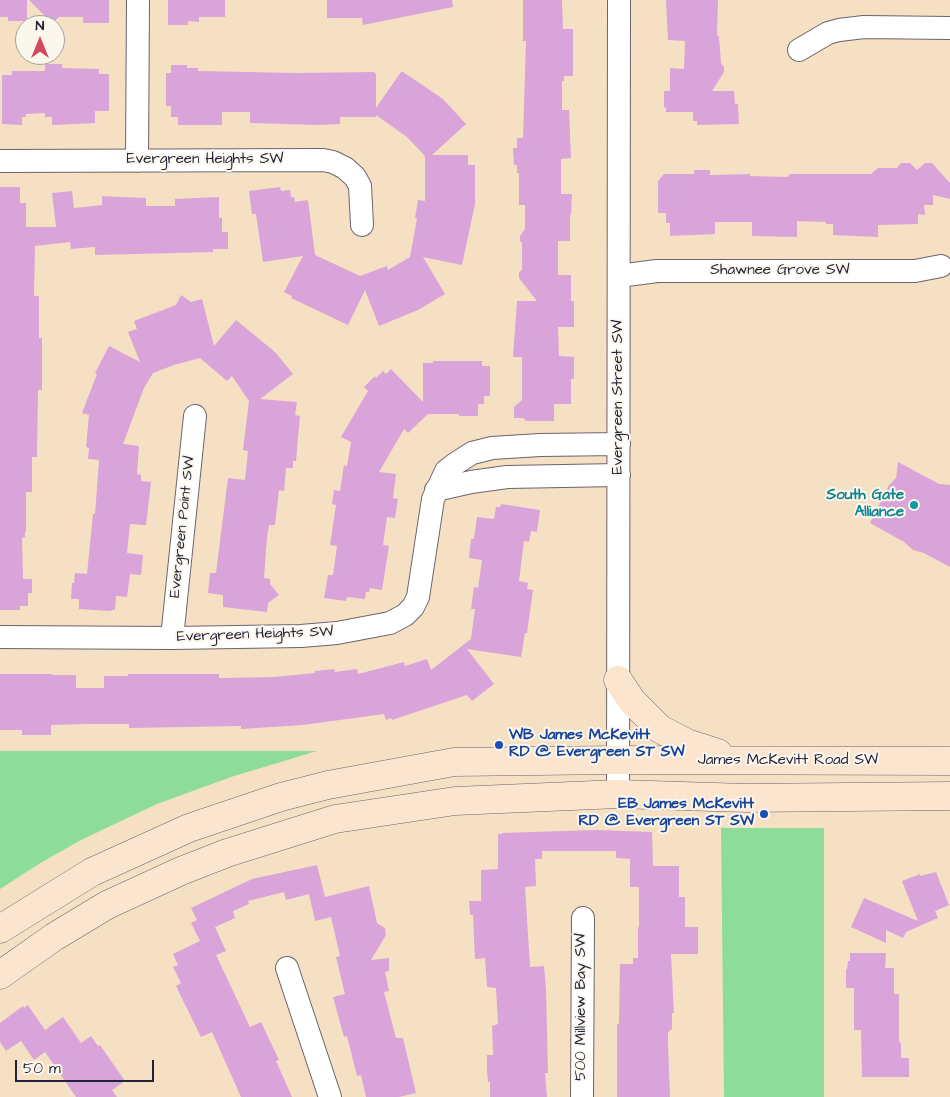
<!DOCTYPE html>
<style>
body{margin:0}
#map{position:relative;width:950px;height:1097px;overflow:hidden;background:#f5e0c4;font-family:"Architects Daughter",sans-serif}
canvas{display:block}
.north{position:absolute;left:15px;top:15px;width:50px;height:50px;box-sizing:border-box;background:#fbf7ec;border:1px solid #a4a2a5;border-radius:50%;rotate:0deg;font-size:14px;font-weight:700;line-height:20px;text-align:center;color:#22223b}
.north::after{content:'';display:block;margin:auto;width:18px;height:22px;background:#d1495b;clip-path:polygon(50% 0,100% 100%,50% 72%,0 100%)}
.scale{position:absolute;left:15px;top:1060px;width:139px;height:22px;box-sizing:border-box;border:2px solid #22223b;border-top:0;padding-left:6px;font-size:15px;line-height:18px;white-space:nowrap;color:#22223b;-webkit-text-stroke:4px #fbf7ec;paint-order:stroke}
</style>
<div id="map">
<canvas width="950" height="1097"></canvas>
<div class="north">N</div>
<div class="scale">50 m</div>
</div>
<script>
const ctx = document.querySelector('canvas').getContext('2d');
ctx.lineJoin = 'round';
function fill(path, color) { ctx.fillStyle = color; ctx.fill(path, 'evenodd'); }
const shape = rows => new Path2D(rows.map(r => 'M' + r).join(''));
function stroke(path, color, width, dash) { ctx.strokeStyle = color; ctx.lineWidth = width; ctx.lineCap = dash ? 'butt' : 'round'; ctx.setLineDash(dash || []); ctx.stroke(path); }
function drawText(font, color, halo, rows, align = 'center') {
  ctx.font = font + ' "Architects Daughter",sans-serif'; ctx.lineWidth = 4; ctx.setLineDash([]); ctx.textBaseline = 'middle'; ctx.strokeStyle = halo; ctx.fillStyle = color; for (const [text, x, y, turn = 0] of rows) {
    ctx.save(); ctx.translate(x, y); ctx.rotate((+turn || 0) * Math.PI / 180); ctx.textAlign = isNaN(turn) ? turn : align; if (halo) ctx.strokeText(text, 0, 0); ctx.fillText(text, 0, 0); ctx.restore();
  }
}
const green = shape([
 [0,751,317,751,231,777,157,804,81,840,42,862,0,889],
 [721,828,824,828,824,1097,724,1097]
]);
const building = shape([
 [0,0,27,0,27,21,8,21,8,17,0,17],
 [29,0,109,0,109,23,83,23,83,17,59,17,52,23],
 [168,0,225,0,225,17,199,17,199,22,188,21,188,25,168,25],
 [327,0,452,0,453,7,363,25,362,18,327,18],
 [523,0,562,0,563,29,573,29,573,76,564,76,564,81,562,81,562,110,569,110,571,158,561,159,561,194,572,194,571,215,570,215,570,241,558,241,558,275,571,275,571,301,574,301,574,327,558,327,559,356,574,357,574,379,571,379,571,404,554,404,554,421,526,421,523,418,514,418,514,407,522,400,522,357,513,357,517,301,537,301,519,278,519,272,522,270,522,243,520,241,520,236,525,229,525,205,519,205,519,173,517,173,517,165,514,165,513,148,517,148,517,138,523,138,526,41,523,41],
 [666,0,718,0,717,35,719,37,721,63,724,67,724,72,712,91,734,91,735,104,738,104,739,124,697,125,697,121,693,121,693,112,666,112,666,107,664,108,664,91,670,91,670,68,684,69,685,41,668,40],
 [45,64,62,64,62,68,99,69,99,74,109,74,109,111,95,111,95,123,52,125,52,117,45,117,45,113,26,114,26,117,22,117,22,125,2,124,2,75,12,75,12,71,45,71],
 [171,65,187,65,187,68,198,68,198,71,296,73,374,72,376,74,376,108,401,72,403,72,443,99,466,124,432,155,468,155,468,165,475,165,475,204,462,265,423,257,445,294,418,310,379,326,365,290,348,325,291,298,292,296,284,292,303,256,263,262,256,214,252,214,249,191,280,187,281,191,290,190,291,197,294,197,295,202,308,200,315,255,360,276,387,266,388,270,410,257,417,218,415,218,418,200,425,201,425,156,407,137,376,115,376,117,340,117,340,124,319,125,250,123,250,112,222,112,222,125,178,125,178,117,171,117,171,106,166,106,166,73,171,73],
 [901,163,910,163,917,170,925,163,932,163,950,183,950,199,933,195,933,205,924,205,925,215,918,214,918,224,878,225,878,237,833,235,833,224,826,224,826,222,797,221,797,237,752,236,752,222,715,222,715,234,670,236,670,223,666,223,666,213,658,213,658,181,664,174,694,174,694,170,710,170,710,175,750,174,750,176,787,177,790,174,871,174,878,168,897,168],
 [0,187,20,187,20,203,26,203,26,227,56,227,52,193,72,191,74,208,102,205,102,196,146,198,146,206,175,206,175,199,219,197,219,218,222,218,222,232,228,232,228,249,213,249,213,252,95,255,95,247,71,249,70,242,35,246,34,296,39,296,39,338,42,338,42,390,38,390,37,457,32,457,32,492,26,492,26,532,25,532,25,537,22,538,23,579,32,579,32,593,28,593,28,606,20,606,20,610,0,610],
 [181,295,191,302,202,299,214,346,236,320,275,352,293,374,260,399,297,402,295,415,300,416,296,461,293,461,293,468,286,468,284,491,279,490,275,525,269,525,267,537,264,578,270,579,270,584,279,595,268,603,267,612,223,607,223,595,208,593,210,573,216,573,228,478,245,480,248,451,243,450,249,401,232,376,227,381,200,358,174,365,153,373,144,388,123,444,139,446,137,474,141,475,141,481,151,482,146,525,130,524,127,553,143,555,141,575,130,574,127,597,116,596,115,610,111,610,111,611,79,609,79,599,71,599,72,583,74,583,75,573,87,574,93,514,95,514,99,460,88,459,89,448,86,447,89,415,82,413,97,374,95,373,109,346,140,362,128,332,137,329,134,321,176,305],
 [433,361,482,361,482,366,490,366,490,396,484,396,484,404,478,404,478,416,459,416,459,414,428,414,408,433,404,429,379,472,396,474,393,498,398,499,395,518,387,517,383,545,389,546,382,590,370,588,369,592,366,592,365,599,347,597,346,601,324,598,328,575,333,575,337,546,330,545,336,505,332,504,334,490,340,491,344,465,347,466,351,442,341,437,368,391,364,387,375,376,376,378,383,371,386,374,391,369,423,402,423,363,433,363],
 [898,462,939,484,950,485,950,567,924,553,913,550,904,542,870,523,889,485,896,478],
 [501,504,540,510,537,532,531,531,529,542,524,541,519,581,528,583,527,589,533,590,527,633,525,633,521,657,467,649,494,684,472,701,467,695,392,720,391,718,386,720,384,714,303,725,241,729,241,726,129,728,129,724,88,724,51,725,51,735,22,735,22,730,0,730,0,674,52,674,52,675,76,675,76,688,104,688,104,676,128,676,128,674,219,674,219,678,275,677,315,673,315,671,334,669,335,672,357,669,358,674,404,662,405,666,427,659,431,670,471,639,475,609,471,609,474,587,478,588,482,560,469,558,471,539,474,539,477,517,494,519,496,507,500,507],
 [596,830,652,832,653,866,679,866,679,897,685,897,685,927,698,927,698,954,671,954,674,1013,672,1013,672,1029,668,1032,668,1044,670,1097,617,1097,617,1024,619,1024,620,964,633,964,633,958,638,958,638,927,639,927,639,887,630,887,630,859,616,858,616,851,542,851,542,859,535,859,536,886,525,887,530,967,544,966,546,989,548,1073,545,1073,547,1097,490,1097,490,1082,488,1082,487,1070,487,1055,493,1055,492,1026,498,1024,496,988,487,987,485,958,475,959,473,915,470,915,469,901,481,901,481,870,498,869,498,834,502,834,502,833],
 [317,865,325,897,369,886,377,923,385,928,386,935,371,960,389,958,389,971,385,972,389,991,384,992,396,1038,403,1038,416,1093,399,1097,366,1097,361,1075,357,1076,347,1036,344,1037,333,997,345,994,336,957,340,956,331,917,315,921,309,894,286,900,284,892,248,901,249,904,233,911,235,918,215,927,226,951,216,955,250,1027,261,1022,279,1060,276,1061,292,1097,241,1097,212,1032,201,1037,176,986,181,983,173,967,178,965,173,954,200,941,191,923,197,920,191,908,252,879],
 [936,872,949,905,935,911,938,918,906,932,903,938,886,930,886,943,851,927,864,898,918,921,902,881,920,874,920,876],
 [850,953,886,953,885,968,894,968,894,994,899,994,899,1041,901,1043,901,1058,909,1058,909,1077,862,1077,861,1030,854,1030,854,988,846,988,846,969,847,969,848,961,850,961],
 [28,1005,45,1030,63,1017,81,1043,91,1036,98,1046,100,1045,125,1081,112,1090,117,1097,76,1097,45,1052,34,1060,21,1041,6,1051,0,1042,0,1023,23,1006,24,1008]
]);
const street = shape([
 [799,50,828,33,839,30,864,27,950,28],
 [0,161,323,160,333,162,345,168,355,177,360,186,362,225],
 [137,161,138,0],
 [619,276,657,271,915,271,941,266],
 [436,490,471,482,507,477,619,475],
 [0,637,172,638,301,636,337,633,390,623,405,615,413,607,418,597,433,499,446,471,455,464,472,453,492,448,540,445,619,444],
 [172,638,195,416],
 [618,794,619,0],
 [287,968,330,1097],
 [582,1097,583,918]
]);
const secondary = shape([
 [618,680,632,701,660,729,687,743,718,753],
 [0,929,92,872,189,828,281,797,328,785,454,762,618,760,950,761],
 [0,975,54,937,107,905,181,871,227,853,335,819,455,801,618,794,746,798,950,796]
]);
const markers = [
 [914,505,5,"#0f9aa8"],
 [499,745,5,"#1a4fb4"],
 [764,814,5,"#1a4fb4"]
];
const streetNames = [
 ["Evergreen Heights SW",205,160],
 ["Shawnee Grove SW",780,271],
 ["Evergreen Street SW",619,397,-90],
 ["Evergreen Point SW",183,527,-84],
 ["Evergreen Heights SW",255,635,-2],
 ["James McKevitt Road SW",788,761],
 ["500 Millview Bay SW",582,1007,-90]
];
const cultureNames = [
 ["South Gate",904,496],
 ["Alliance",904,513]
];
const transitNames = [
 ["WB James McKevitt",509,736],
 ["RD @ Evergreen ST SW",509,753],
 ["EB James McKevitt",754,805,"right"],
 ["RD @ Evergreen ST SW",754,822,"right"]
];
fill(green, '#8edc9a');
fill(building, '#d9a4d9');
stroke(street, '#6c646b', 24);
stroke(secondary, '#6c646b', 29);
stroke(street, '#fff', 22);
stroke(secondary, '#fce5cf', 28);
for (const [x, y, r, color] of markers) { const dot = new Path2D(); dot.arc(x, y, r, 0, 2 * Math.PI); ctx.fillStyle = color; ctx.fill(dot); stroke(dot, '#fbf7ec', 2); }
drawText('15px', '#22223b', '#fbf7ec', streetNames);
drawText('bold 15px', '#0d838f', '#fbf7ec', cultureNames, 'right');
drawText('bold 15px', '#164399', '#fbf7ec', transitNames, 'left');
</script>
